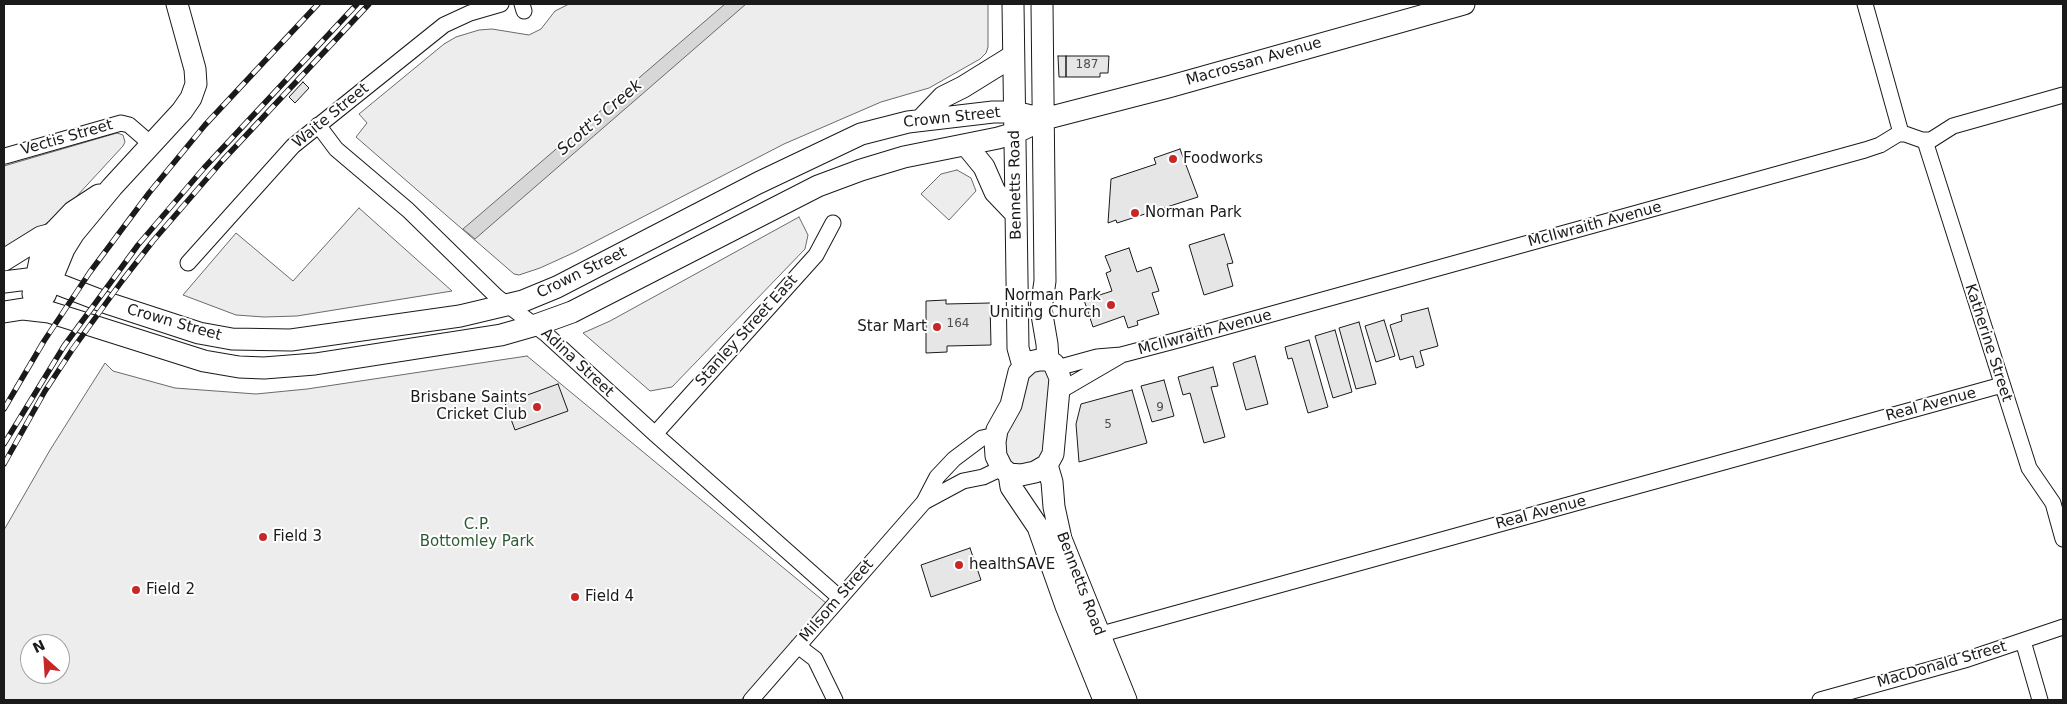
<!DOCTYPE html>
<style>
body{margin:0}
#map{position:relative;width:2067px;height:704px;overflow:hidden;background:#fff;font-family:"DejaVu Sans",sans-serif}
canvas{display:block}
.frame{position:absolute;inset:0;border:5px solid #1a1a1a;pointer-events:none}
.north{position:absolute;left:20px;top:634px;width:50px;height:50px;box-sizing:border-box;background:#fff;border:1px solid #a3a3a3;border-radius:50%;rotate:334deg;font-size:14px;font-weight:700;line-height:20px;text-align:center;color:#1a1a1a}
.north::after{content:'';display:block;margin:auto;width:18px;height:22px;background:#c62828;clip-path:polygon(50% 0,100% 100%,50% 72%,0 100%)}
</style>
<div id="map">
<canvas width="2067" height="704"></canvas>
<div class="frame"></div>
<div class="north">N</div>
</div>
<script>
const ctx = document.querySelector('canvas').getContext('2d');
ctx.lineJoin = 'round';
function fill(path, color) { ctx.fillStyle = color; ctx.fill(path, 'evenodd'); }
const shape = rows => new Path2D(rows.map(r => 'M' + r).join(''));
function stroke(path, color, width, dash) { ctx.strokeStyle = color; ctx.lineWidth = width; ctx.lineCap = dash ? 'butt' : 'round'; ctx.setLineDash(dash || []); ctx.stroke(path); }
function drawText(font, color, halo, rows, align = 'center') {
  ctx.font = font + ' "DejaVu Sans",sans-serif'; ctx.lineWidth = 4; ctx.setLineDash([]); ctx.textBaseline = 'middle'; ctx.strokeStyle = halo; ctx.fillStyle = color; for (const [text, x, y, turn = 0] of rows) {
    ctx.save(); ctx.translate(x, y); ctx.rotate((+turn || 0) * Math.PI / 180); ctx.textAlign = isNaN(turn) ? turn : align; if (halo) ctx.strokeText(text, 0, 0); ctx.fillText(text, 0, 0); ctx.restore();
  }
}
const built = shape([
 [569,4,988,4,988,47,986,53,980,59,929,88,881,102,784,144,573,253,540,268,519,275,514,274,356,137,367,123,359,114,444,44,456,37,479,30,492,29,529,35,541,29,555,11,569,4],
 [117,133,123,135,125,142,123,146,64,210,40,228,4,249,4,166,117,133],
 [957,170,971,178,976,191,949,220,921,194,941,174,957,170],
 [359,208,452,291,297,316,264,317,236,315,183,295,236,233,293,281,359,208],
 [799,217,808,235,805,249,672,387,650,391,583,333,610,321,799,217],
 [527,356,826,603,741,700,4,700,4,530,50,450,105,363,113,371,175,388,256,394,307,389,527,356],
 [30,644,60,644,60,674,30,674,30,644],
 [1036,369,1047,371,1050,374,1045,449,1039,461,1018,466,1008,460,1003,445,1025,380,1036,369]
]);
const water = shape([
 [725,4,746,4,475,239,463,229,725,4]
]);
const building = shape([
 [1058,56,1066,56,1066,77,1059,77,1058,56],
 [1066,56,1109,56,1108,73,1100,73,1100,77,1066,77,1066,56],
 [303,82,309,88,295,103,289,97,303,82],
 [1180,149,1198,197,1117,223,1116,220,1108,223,1111,179,1156,164,1154,158,1180,149],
 [1224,234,1233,263,1227,264,1233,286,1204,295,1189,245,1224,234],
 [1129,248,1137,272,1151,267,1159,291,1152,293,1159,314,1137,321,1138,325,1128,328,1124,316,1093,327,1084,300,1112,291,1106,273,1111,271,1105,256,1129,248],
 [946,300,946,304,990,303,991,345,947,346,947,352,926,353,926,301,946,300],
 [1428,308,1438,346,1420,351,1424,365,1416,368,1413,356,1400,360,1390,325,1402,321,1401,315,1428,308],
 [1384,320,1395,356,1376,362,1365,326,1384,320],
 [1359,322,1376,384,1356,389,1339,328,1359,322],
 [1335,330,1352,392,1333,398,1315,336,1335,330],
 [1309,340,1328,407,1308,413,1292,358,1288,359,1285,347,1309,340],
 [1255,356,1268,404,1246,410,1233,363,1255,356],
 [1213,367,1218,386,1211,387,1225,437,1204,443,1190,393,1183,395,1178,377,1213,367],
 [1164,380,1174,416,1152,422,1141,386,1164,380],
 [558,384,568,411,515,430,505,403,558,384],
 [1132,390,1147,443,1079,462,1076,424,1081,404,1132,390],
 [970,548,981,580,931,597,921,565,970,548]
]);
const street = shape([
 [522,4,524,11],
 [1865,4,1901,133],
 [318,125,336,149,408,210,497,297,546,334,655,434,840,598],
 [1925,141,2029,468,2053,503,2063,539],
 [5,156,121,123,129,125,151,144],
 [188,263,293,146,444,25,470,13,501,4],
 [1057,368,1097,357,1121,355,1178,340,1865,150,1880,145,1898,134,1905,134,1922,140,1931,140,1953,126,2063,95],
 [1060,391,1120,356],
 [655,434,816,255,833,223],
 [924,502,963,481,983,477,1002,468],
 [1091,637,2002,385],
 [2023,641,2040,700],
 [798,646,815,659,835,700],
 [751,700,924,502,937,477,954,459,982,438,996,435],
 [1820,700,1968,659,2063,627]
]);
const secondary = shape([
 [1013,4,1018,348,1023,366],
 [1042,4,1045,281,1041,309,1047,344,1048,360],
 [921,120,943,97,963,87,1013,56],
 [966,145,984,167,995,192,1016,214],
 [4,260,41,237,52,234],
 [4,282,28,279,50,281,107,303,199,333,232,339,291,340,460,316,523,301,557,287,758,183,861,134,908,122,993,112,1014,112,1044,119],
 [33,294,41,255,52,234,73,212,99,195],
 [45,295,64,249,74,233,112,187,182,111,191,98,196,84,195,69,177,4],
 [4,312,23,309,49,312,204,361,239,367,264,368,315,364,501,335,536,325,572,312,818,186,861,170,904,157,998,138,1015,133,1044,119,1168,87,1464,4],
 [1039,360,1048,360,1054,364,1060,378,1053,454,1047,465,1035,472,1021,475,1009,474,1002,468,996,456,995,442,997,430,1011,405,1019,372,1030,362,1039,360],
 [1047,465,1052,482,1054,507,1061,539,1126,700],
 [1009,474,1011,487,1038,527,1066,606,1104,700]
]);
const rail = shape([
 [4,409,44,341,90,272,149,193,205,125,318,4],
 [4,444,64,346,138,245,204,168,357,4],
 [4,464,45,391,72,350,122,281,153,241,223,160,369,4]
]);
const markers = [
 [1173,159,5,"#c62828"],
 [1135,213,5,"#c62828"],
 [1111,305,5,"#c62828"],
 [937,327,5,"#c62828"],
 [537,407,5,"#c62828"],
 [263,537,5,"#c62828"],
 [959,565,5,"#c62828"],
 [136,590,5,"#c62828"],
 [575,597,5,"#c62828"]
];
const numberNames = [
 ["187",1087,65],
 ["164",958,324],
 ["9",1160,408],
 ["5",1108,425]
];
const streetNames = [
 ["Macrossan Avenue",1254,62,-16],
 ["Waite Street",331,116,-39],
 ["Crown Street",952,118,-6],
 ["Vectis Street",67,138,-16],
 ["Bennetts Road",1016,185,-91],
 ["McIlwraith Avenue",1595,225,-15],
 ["Crown Street",582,273,-26],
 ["Crown Street",174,323,16],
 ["Stanley Street East",747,331,-48],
 ["McIlwraith Avenue",1205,333,-15],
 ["Katherine Street",1988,343,72],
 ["Adina Street",577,363,43],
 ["Real Avenue",1931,405,-15],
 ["Real Avenue",1541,513,-15],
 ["Bennetts Road",1080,584,69],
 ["Milsom Street",837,601,-49],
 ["MacDonald Street",1942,665,-16]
];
const poiNames = [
 ["Foodworks",1183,159],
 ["Norman Park",1145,213],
 ["Norman Park",1101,296,"right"],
 ["Uniting Church",1101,313,"right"],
 ["Star Mart",927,327,"right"],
 ["Brisbane Saints",527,398,"right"],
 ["Cricket Club",527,415,"right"],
 ["Field 3",273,537],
 ["healthSAVE",969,565],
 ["Field 2",146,590],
 ["Field 4",585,597]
];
const parkNames = [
 ["C.P.",477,525],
 ["Bottomley Park",477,542]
];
const waterNames = [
 ["Scott's Creek",600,118,-41]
];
fill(built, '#ededed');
stroke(built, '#6a6a6a', 1);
fill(water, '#d7d7d7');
stroke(water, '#6a6a6a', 1);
fill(building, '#e6e6e6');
stroke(building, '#1a1a1a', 1);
stroke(street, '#1a1a1a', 17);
stroke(secondary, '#1a1a1a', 23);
stroke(street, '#fff', 15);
stroke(secondary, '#fff', 21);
stroke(rail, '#1a1a1a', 5.5);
stroke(rail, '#fff', 4, [11]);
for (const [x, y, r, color] of markers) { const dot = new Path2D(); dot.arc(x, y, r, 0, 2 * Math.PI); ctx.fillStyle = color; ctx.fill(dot); stroke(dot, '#fff', 2); }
drawText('12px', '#4d4d4d', null, numberNames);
drawText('15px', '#1a1a1a', '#fff', streetNames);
drawText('15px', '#1a1a1a', '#fff', poiNames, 'left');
drawText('15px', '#2b5a34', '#fff', parkNames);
drawText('italic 16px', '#1a1a1a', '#fff', waterNames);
</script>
